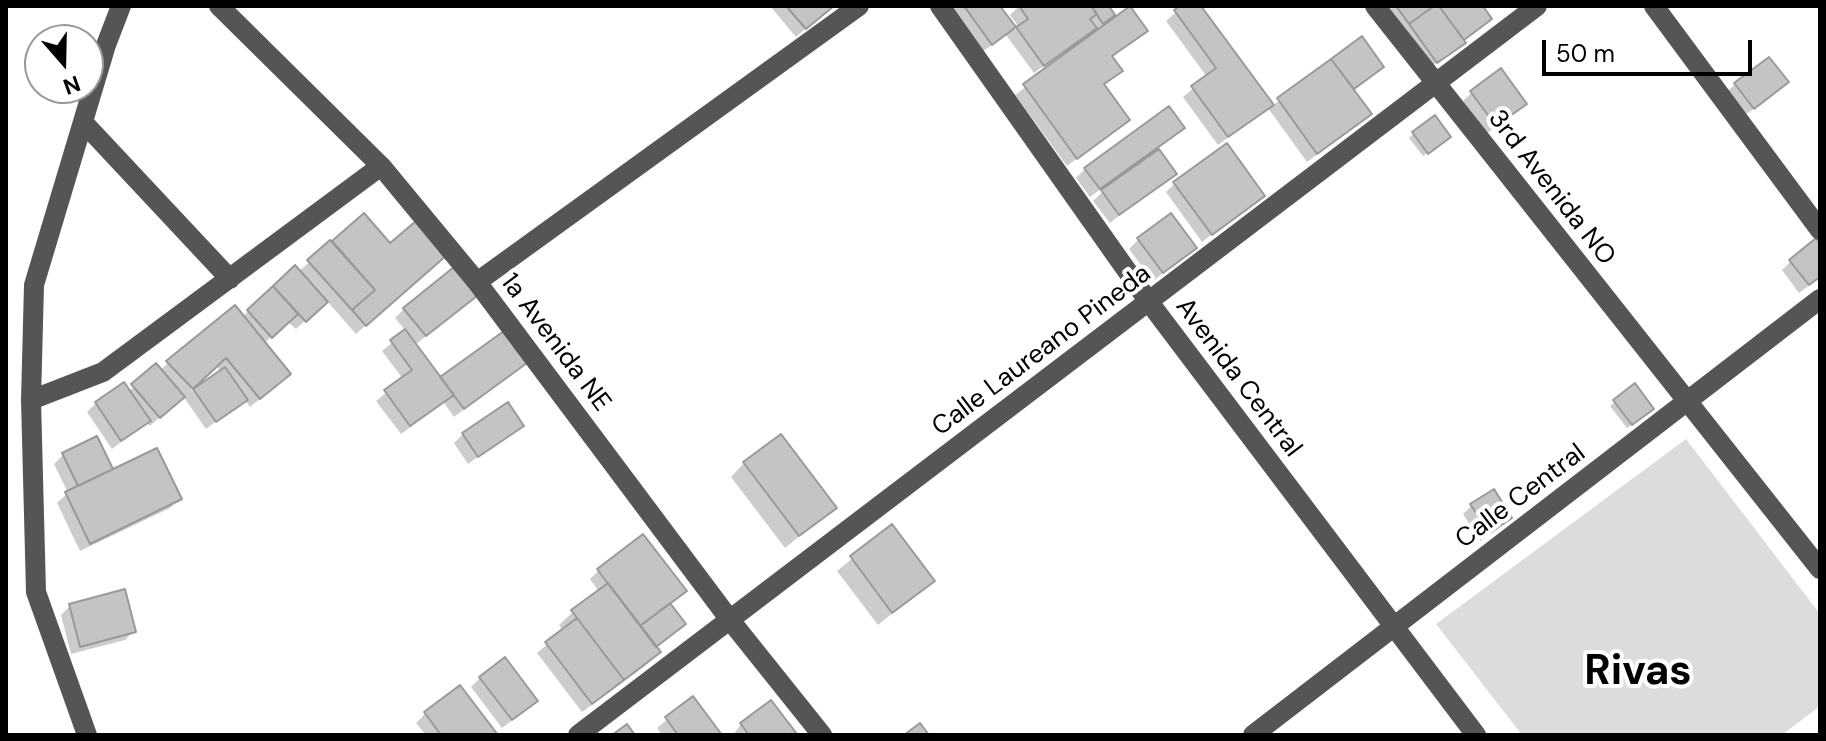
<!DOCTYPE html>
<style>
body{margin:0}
#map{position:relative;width:1826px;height:741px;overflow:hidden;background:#fff;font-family:"DM Sans",sans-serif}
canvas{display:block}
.frame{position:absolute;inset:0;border:8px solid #000;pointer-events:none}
.north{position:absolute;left:24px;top:24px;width:80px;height:80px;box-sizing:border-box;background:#fff;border:2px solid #999;border-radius:50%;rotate:160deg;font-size:22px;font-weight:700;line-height:32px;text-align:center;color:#000}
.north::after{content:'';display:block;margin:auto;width:28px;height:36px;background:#000;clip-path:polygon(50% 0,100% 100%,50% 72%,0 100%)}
.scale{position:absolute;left:1542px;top:40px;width:210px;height:36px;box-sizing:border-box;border:4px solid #000;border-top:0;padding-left:10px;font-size:24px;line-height:28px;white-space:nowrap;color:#000;-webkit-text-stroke:6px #fff;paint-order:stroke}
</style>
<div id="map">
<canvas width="1826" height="741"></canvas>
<div class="frame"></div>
<div class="north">N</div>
<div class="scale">50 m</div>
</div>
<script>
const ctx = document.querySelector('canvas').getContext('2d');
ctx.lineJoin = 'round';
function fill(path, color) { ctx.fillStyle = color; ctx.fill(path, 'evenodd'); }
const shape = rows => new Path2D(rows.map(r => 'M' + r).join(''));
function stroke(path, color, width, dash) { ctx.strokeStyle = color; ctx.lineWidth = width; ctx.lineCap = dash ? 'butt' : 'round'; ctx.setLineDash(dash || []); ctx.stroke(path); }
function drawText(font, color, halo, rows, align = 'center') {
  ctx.font = font + ' "DM Sans",sans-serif'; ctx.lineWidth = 8; ctx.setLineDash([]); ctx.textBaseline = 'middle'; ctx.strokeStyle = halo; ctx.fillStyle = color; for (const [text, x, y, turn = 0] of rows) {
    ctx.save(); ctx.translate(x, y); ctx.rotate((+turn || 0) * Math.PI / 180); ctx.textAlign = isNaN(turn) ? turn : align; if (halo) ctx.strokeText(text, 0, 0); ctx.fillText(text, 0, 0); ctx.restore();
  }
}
const green = shape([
 [1686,439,1820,614,1820,706,1782,735,1522,735,1436,624]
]);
const shadow = shape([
 [770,6,831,6,796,37],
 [950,6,998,6,1015,30,1019,27,1010,15,1019,6,1107,6,1113,15,1098,29,1100,31,1145,31,1111,58,1120,71,1103,86,1128,120,1067,166,1015,95,1096,34,1092,29,1034,73,1006,35,982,52],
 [1183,6,1199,6,1272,106,1361,39,1382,66,1352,90,1369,114,1307,162,1268,108,1218,145,1183,97,1207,77,1166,21],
 [1392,6,1480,6,1490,19,1427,70,1386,13],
 [1735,84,1777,91,1744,116,1726,93],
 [1472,92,1524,104,1486,134,1463,101],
 [1182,128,1156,149,1174,173,1110,223,1093,201,1106,188,1105,186,1090,197,1076,178,1085,169],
 [1413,134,1444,141,1423,156,1409,138],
 [1175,183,1262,196,1202,242,1166,192],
 [364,216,390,246,435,264,356,334,327,301,296,329,288,322,264,343,279,383,250,407,245,400,206,429,183,396,150,426,147,422,112,449,87,412,96,403,128,391,160,370,235,308,242,317,295,268,298,272],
 [216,365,221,372,192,391,191,389],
 [1138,240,1194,248,1153,281,1129,249],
 [1820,246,1820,277,1799,293,1782,270,1791,261],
 [466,304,415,345,440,380,525,363,454,417,444,403,401,434,376,401,403,379,382,351,406,331,395,318,404,309],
 [1634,386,1647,413,1627,428,1610,406],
 [521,425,468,464,454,443,463,434],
 [96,439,112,471,179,499,170,508,80,551,57,503,68,493,54,464,63,455],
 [744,463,834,508,785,548,731,477],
 [1472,505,1510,518,1480,541,1463,514],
 [891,527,932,581,878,625,837,571],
 [599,570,669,604,683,624,655,648,658,652,645,666,582,712,537,653,563,631,559,625,573,612,599,592,590,579],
 [70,606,134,631,125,640,71,654,61,615],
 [480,678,527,709,502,728,471,687],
 [693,699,720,735,662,735,657,728],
 [771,702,794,735,733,735,741,724],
 [425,714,496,735,426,735,416,723]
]);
const building = shape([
 [786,6,834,6,806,29,786,6],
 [964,6,1000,6,1016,27,992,45,964,6],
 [1019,6,1091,6,1097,14,1090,19,1097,28,1044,66,1016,27,1028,19,1019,6],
 [1091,6,1109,6,1115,15,1103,24,1091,6],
 [1130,6,1148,31,1112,56,1123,71,1104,84,1130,120,1077,159,1023,84,1130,6],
 [1180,6,1201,6,1274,105,1228,137,1191,86,1216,68,1174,10,1180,6],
 [1396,6,1434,6,1409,24,1396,6],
 [1434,6,1439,6,1466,43,1437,63,1409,24,1434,6],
 [1439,6,1483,6,1492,19,1464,40,1439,6],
 [1362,36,1384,67,1354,89,1331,59,1362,36],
 [1769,57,1789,82,1754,109,1734,83,1769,57],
 [1331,59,1372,114,1317,154,1277,98,1331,59],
 [1501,68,1527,104,1496,126,1470,91,1501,68],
 [1169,106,1185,128,1100,189,1084,168,1169,106],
 [1435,115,1451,137,1428,154,1412,132,1435,115],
 [1227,143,1265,196,1212,235,1173,182,1227,143],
 [1159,149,1177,174,1119,215,1101,190,1159,149],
 [364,213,390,243,416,221,447,255,366,326,352,310,375,290,332,241,364,213],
 [1171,213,1197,248,1163,273,1137,238,1171,213],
 [1816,238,1820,243,1820,277,1809,285,1789,260,1816,238],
 [330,240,375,290,352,310,307,260,330,240],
 [295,265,328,302,306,322,273,286,295,265],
 [454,267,477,296,426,336,403,308,454,267],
 [273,286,298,314,272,338,247,310,273,286],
 [235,305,291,374,260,399,226,358,193,389,166,361,235,305],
 [405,329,454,395,410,426,384,390,412,370,390,340,405,329],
 [504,331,527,363,464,409,440,377,504,331],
 [156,363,185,397,160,418,131,384,156,363],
 [225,367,248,400,216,422,193,389,225,367],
 [124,382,151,421,121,441,95,402,124,382],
 [1635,383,1654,409,1632,425,1613,400,1635,383],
 [508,402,524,426,478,457,462,433,508,402],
 [781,434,837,508,799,536,743,462,781,434],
 [97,436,113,469,78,486,62,453,97,436],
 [157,448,182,499,90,544,65,492,157,448],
 [1494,489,1512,518,1490,533,1470,504,1494,489],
 [892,524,935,581,892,613,850,556,892,524],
 [643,534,687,591,640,626,597,569,643,534],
 [608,583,661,652,624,680,571,610,608,583],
 [125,589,136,632,80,647,69,604,125,589],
 [670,603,686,624,656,647,640,626,670,603],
 [577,618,624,680,592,704,545,642,577,618],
 [505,657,538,701,512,720,479,677,505,657],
 [460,685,498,735,441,735,424,712,460,685],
 [693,696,722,735,678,735,665,717,693,696],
 [771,700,797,734,796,735,749,735,740,723,771,700],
 [920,723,929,735,904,735,920,723],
 [627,724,635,735,612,735,627,724]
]);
const minor = shape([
 [219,6,381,166,477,282,730,620,822,735],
 [940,6,1149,302,1476,735],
 [1375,6,1820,569],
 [1654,6,1820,230],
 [83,122,230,279],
 [477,282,859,6],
 [31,400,103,372,381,166],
 [87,735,36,592,31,400,34,285,106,45,121,6],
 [578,735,1537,6],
 [1253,735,1820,299]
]);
const streetNames = [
 ["3rd Avenida NO",1551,188,52],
 ["1a Avenida NE",555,343,53],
 ["Calle Laureano Pineda",1042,351,-37],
 ["Avenida Central",1238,378,53],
 ["Calle Central",1521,497,-37]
];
const townNames = [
 ["Rivas",1638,673]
];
fill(green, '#dcdcdc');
fill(shadow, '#0003');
fill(building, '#c4c4c4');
stroke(building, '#999', 2);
stroke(minor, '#555', 20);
drawText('26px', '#000', '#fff', streetNames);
drawText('bold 42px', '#000', '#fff', townNames);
</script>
